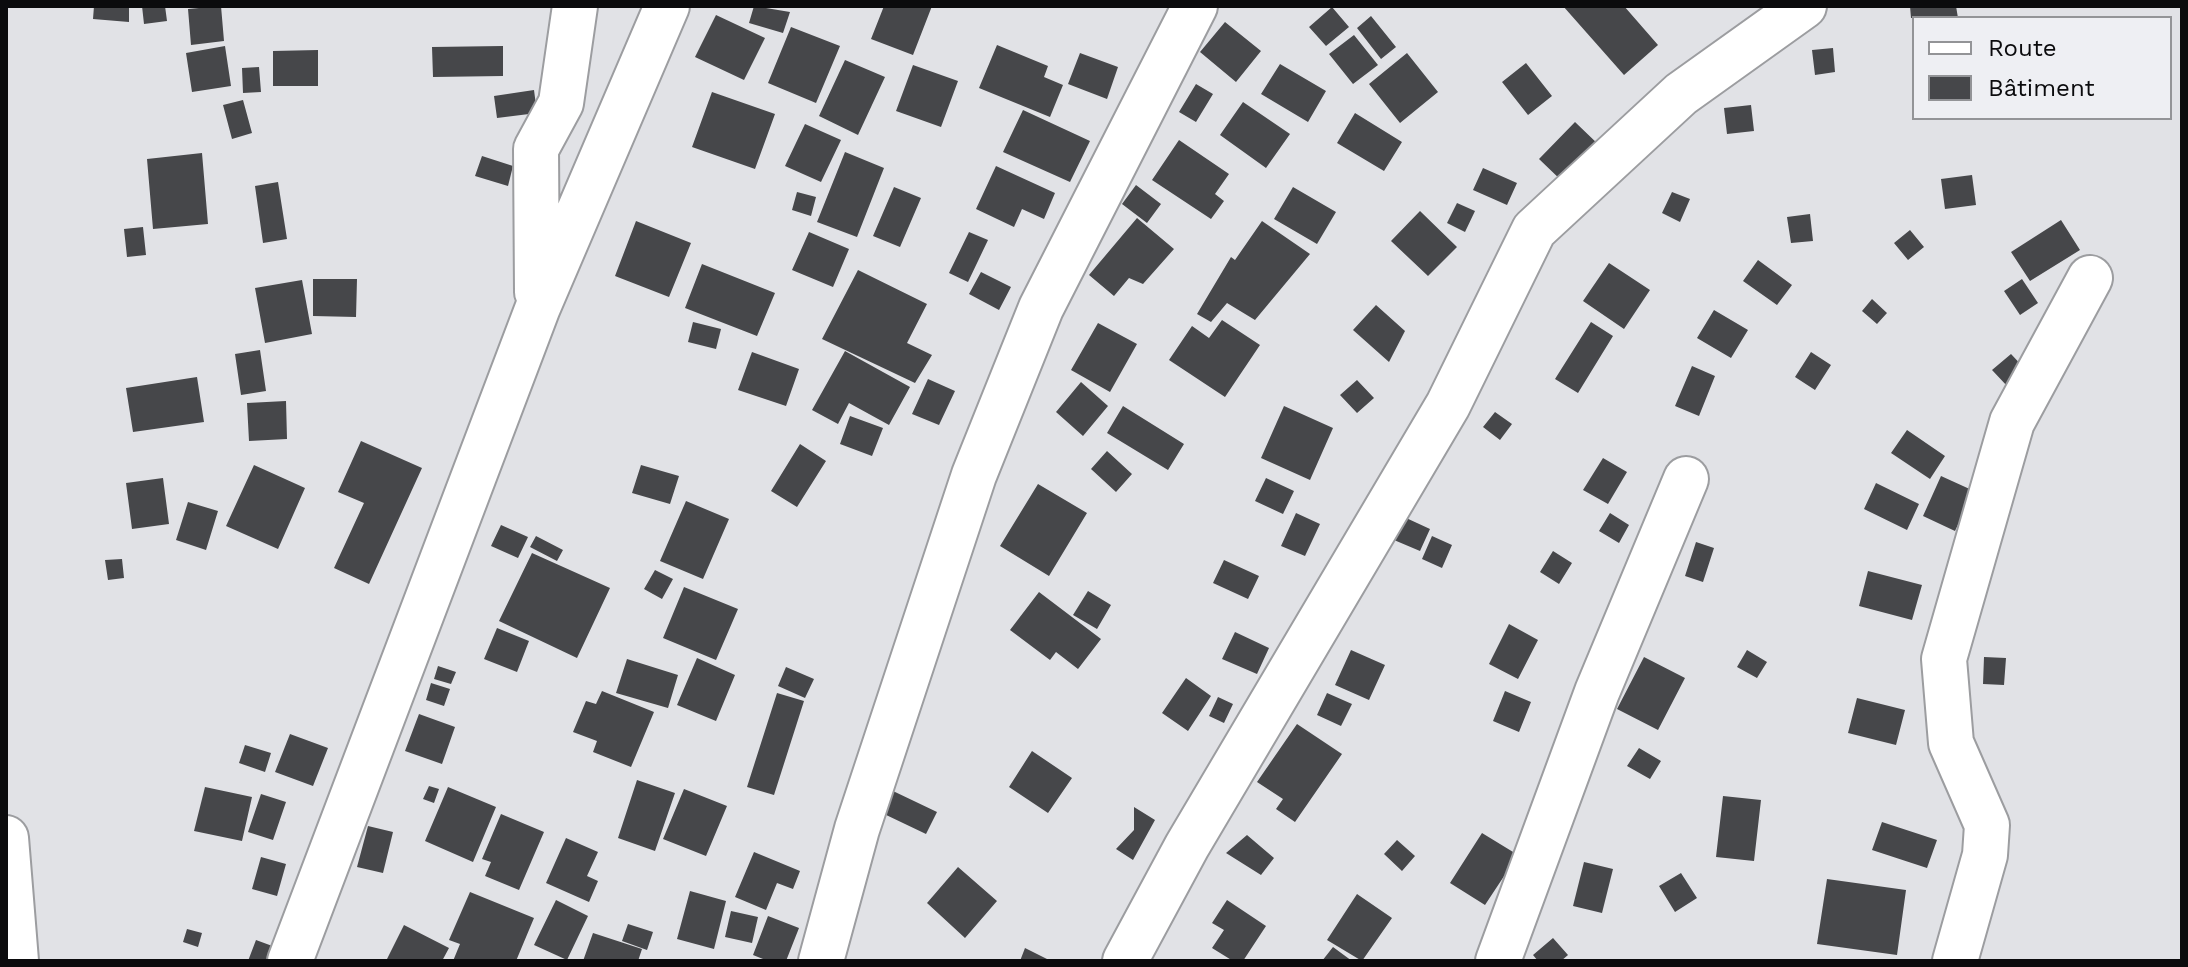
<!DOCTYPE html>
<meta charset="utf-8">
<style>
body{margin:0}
#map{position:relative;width:2188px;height:967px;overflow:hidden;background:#e1e2e6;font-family:"Work Sans",sans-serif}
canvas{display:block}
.frame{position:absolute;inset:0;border:8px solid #0b0b0d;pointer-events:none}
.legend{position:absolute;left:1912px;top:16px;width:260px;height:104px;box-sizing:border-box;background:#eeeff3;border:2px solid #939497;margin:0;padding:10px 14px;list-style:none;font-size:24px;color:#0b0b0d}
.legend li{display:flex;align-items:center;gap:16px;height:40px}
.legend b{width:40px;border:2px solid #939497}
</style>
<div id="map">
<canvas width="2188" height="967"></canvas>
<div class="frame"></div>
<ul class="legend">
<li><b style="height:10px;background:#fff"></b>Route</li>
<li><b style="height:22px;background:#46474a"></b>Bâtiment</li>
</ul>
</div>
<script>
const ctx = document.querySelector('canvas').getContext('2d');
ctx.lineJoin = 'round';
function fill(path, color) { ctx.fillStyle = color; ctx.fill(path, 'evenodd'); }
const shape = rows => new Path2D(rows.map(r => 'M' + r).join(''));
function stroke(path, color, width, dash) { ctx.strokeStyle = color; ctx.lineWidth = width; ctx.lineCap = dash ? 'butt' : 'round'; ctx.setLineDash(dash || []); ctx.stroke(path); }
const building = shape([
 [94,6,129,6,129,22,93,19],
 [142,6,165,6,167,21,144,24],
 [221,6,224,41,191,45,188,9],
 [754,6,790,12,783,33,749,23],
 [884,6,932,6,913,55,871,39],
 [1563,6,1624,6,1658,45,1624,75],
 [1910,6,1956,6,1958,18,1911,18],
 [1332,7,1349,27,1326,46,1309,27],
 [716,15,765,38,744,80,695,57],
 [1371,16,1396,47,1381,59,1357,28],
 [1225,22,1261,51,1236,82,1200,52],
 [791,27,840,46,816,103,768,83],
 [1354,35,1378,65,1353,84,1329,54],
 [997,45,1048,66,1044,77,1063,85,1050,117,979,88],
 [225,46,231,86,192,92,186,53],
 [503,46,503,76,433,77,432,47],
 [1833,48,1835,72,1815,75,1812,50],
 [318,50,318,86,273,86,273,51],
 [1080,53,1118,67,1107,99,1068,84],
 [1407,53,1438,92,1400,123,1369,84],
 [845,60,885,77,858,135,819,116],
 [1526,63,1552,96,1528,115,1502,82],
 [1280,64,1326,91,1308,122,1261,94],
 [913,65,958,81,941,127,896,111],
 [259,67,261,92,243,93,242,68],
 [1196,84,1213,94,1196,122,1179,112],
 [534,90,537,113,497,118,494,96],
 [712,92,775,114,755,169,692,147],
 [243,100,252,133,232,139,223,105],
 [1243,102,1290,134,1266,168,1220,135],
 [1751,105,1754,131,1727,134,1724,108],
 [1023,110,1090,141,1070,182,1003,152],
 [1355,113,1402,142,1384,171,1337,143],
 [1575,122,1600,146,1564,183,1539,159],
 [805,124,841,140,821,182,785,166],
 [1179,140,1229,174,1215,194,1224,201,1211,219,1152,180],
 [845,152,884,168,857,237,817,222],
 [202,153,208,224,153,229,147,159],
 [482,156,513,166,508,186,475,176],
 [996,166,1055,193,1044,219,1022,209,1014,227,976,209],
 [1483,168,1517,183,1507,205,1473,190],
 [1972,175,1976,205,1945,209,1941,179],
 [278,182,287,239,263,243,255,186],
 [1136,185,1161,204,1147,223,1122,204],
 [894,187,921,198,900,247,873,236],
 [1293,187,1336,212,1317,244,1274,219],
 [797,192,816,197,811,216,792,210],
 [1672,192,1690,199,1680,222,1662,213],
 [1457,203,1475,211,1465,232,1447,223],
 [1420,211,1457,247,1428,276,1391,241],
 [1810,214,1813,241,1791,243,1787,217],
 [1137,218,1174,249,1143,284,1129,278,1114,296,1089,275],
 [2061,220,2080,250,2030,281,2011,252],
 [636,221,691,243,669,297,615,276],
 [1262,221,1310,254,1255,320,1227,303,1211,322,1197,314,1231,257,1235,260],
 [143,227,146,255,127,257,124,229],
 [1910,230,1924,247,1908,260,1894,243],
 [809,232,849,249,833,287,792,270],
 [969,232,988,240,968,282,949,273],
 [1758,260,1792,285,1777,305,1743,281],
 [1609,263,1650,290,1624,329,1583,301],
 [702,264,775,293,757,336,685,308],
 [858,270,927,304,907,343,932,355,915,383,822,339],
 [981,272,1011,287,999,310,969,294],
 [313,279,357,279,356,317,313,316],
 [2022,279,2038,303,2020,315,2004,291],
 [302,280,312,334,265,343,255,288],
 [1872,299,1887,313,1877,324,1862,311],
 [1376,305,1405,331,1389,362,1353,330],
 [1714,310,1748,330,1731,358,1697,338],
 [1222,320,1260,345,1225,397,1169,360,1192,326,1209,338],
 [693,322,721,329,716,349,688,342],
 [1591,322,1613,336,1578,393,1555,379],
 [1098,323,1137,344,1110,392,1071,370],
 [260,350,266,391,241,395,235,354],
 [845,351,910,387,889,425,849,403,838,424,812,410],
 [752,352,799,369,786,406,738,390],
 [1811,352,1831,365,1815,390,1795,377],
 [2011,354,2026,370,2008,387,1992,370],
 [1692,366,1715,376,1699,416,1675,406],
 [197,377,204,422,133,432,126,388],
 [928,379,955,391,939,425,912,414],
 [1357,380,1374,398,1357,413,1340,395],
 [1081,382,1108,406,1083,436,1056,412],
 [286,401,287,439,249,441,247,403],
 [1123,406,1184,444,1168,470,1107,433],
 [1284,406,1333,428,1310,480,1261,458],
 [1495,412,1512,424,1500,440,1483,427],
 [850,416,883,428,872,456,840,444],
 [1907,430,1945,456,1930,479,1891,453],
 [361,441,422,468,369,584,334,568,364,503,338,492],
 [800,444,826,461,797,507,771,491],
 [1107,451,1132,474,1116,492,1091,469],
 [1603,458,1627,472,1608,504,1583,490],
 [254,465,305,488,278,549,226,526],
 [641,465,679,476,670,504,632,493],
 [1941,476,1974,491,1955,531,1923,516],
 [163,478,169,524,132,529,126,483],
 [1266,478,1294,491,1283,514,1255,501],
 [1876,483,1919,504,1907,530,1864,509],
 [1038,484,1087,513,1049,576,1000,546],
 [686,501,729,519,703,579,660,561],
 [188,502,218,511,206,550,176,540],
 [1296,513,1320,524,1305,556,1281,546],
 [1610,513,1629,525,1619,543,1599,531],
 [1404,517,1430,529,1420,551,1394,540],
 [501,525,528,537,518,558,491,546],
 [536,536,563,550,557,561,530,547],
 [1432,536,1452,545,1442,568,1422,559],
 [1696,542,1714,548,1703,582,1685,576],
 [1553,551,1572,563,1559,584,1540,572],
 [532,553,610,588,577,658,499,621],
 [122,559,124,578,108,580,105,560],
 [1224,560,1259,576,1248,599,1213,583],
 [655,570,673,579,662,599,644,589],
 [1868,571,1922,585,1912,620,1859,606],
 [684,587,738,609,716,660,663,638],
 [1088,591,1111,605,1097,629,1073,615],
 [1039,592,1101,639,1078,669,1056,652,1050,660,1010,630],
 [1509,624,1538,640,1518,679,1489,664],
 [497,628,529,641,517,672,484,659],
 [1235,632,1269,648,1257,674,1222,659],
 [1351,650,1385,665,1369,700,1335,685],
 [1747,650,1767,662,1757,678,1737,667],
 [1644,657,1685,678,1658,730,1617,709],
 [1984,657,2006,658,2004,685,1983,684],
 [697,658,735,675,716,721,677,705],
 [627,659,678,675,668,708,616,693],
 [438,666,456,672,451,684,434,679],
 [786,667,814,679,805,698,778,686],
 [1186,678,1211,696,1188,731,1162,713],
 [431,683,450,689,444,706,426,700],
 [602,691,654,712,631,767,593,752,597,741,573,732,586,701,596,704],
 [1505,691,1531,702,1519,732,1493,721],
 [777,693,804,701,774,795,747,787],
 [1327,693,1352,704,1341,726,1317,715],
 [1218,697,1233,704,1224,723,1209,716],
 [1857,698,1905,710,1896,745,1848,733],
 [419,714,455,727,442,764,405,751],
 [1297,724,1342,754,1295,822,1276,809,1283,799,1257,782],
 [290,734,328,748,313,786,275,772],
 [245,745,271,753,265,772,239,763],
 [1639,748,1661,761,1650,779,1627,766],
 [1032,751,1072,778,1048,813,1009,787],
 [637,780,675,793,655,851,618,838],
 [429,786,439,789,434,803,423,799],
 [205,787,252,797,242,841,194,831],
 [448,787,496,807,473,862,425,841],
 [684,789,727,806,706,856,663,839],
 [893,791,937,812,926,834,882,813],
 [261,794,286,802,273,840,248,832],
 [1723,796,1761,800,1754,861,1716,857],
 [1134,807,1155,820,1133,860,1116,849,1134,830],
 [501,814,544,832,519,890,485,876,491,862,482,859],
 [1882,822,1937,840,1927,868,1872,850],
 [368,826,393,832,383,873,357,867],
 [1482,833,1518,855,1485,905,1450,883],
 [1247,835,1274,858,1261,875,1226,853],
 [566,838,598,852,587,876,598,881,589,902,546,883],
 [1397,840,1415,856,1402,871,1384,854],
 [754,852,800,871,793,889,777,883,766,910,735,897],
 [261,857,286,864,277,896,252,889],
 [1584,862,1613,869,1602,913,1573,906],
 [958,867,997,901,965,938,927,903],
 [1681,873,1697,898,1675,912,1659,886],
 [1827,879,1906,890,1897,955,1817,944],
 [690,891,726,901,714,949,677,939],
 [470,892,534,918,516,961,453,961,460,944,449,940],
 [1357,894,1392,918,1362,961,1327,940],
 [556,900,588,916,567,960,534,945],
 [1227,900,1266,926,1243,961,1233,961,1212,948,1224,930,1212,923],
 [731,911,758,917,752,943,725,937],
 [768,916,799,928,786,961,768,961,753,955],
 [628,924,653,932,647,950,622,941],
 [404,925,449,948,442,961,387,959],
 [187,929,202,933,198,947,183,942],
 [593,933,642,949,638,961,583,961],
 [1553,938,1568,955,1561,961,1538,961,1533,955],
 [256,940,275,947,270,961,248,961],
 [1333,947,1352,961,1322,961],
 [1025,948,1047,959,1046,961,1020,961]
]);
const minor = shape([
 [537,292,536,149,561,103,575,6],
 [6,838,16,961],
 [290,961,538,307,667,6],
 [821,961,857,829,974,475,1041,308,1195,6],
 [1125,961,1187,846,1448,405,1534,230,1681,94,1804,6],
 [1498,961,1597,692,1686,479],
 [1955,961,1985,855,1987,825,1951,743,1944,659,2012,422,2090,278]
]);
fill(building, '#46474a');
stroke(minor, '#9c9da0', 48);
stroke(minor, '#fff', 44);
</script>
